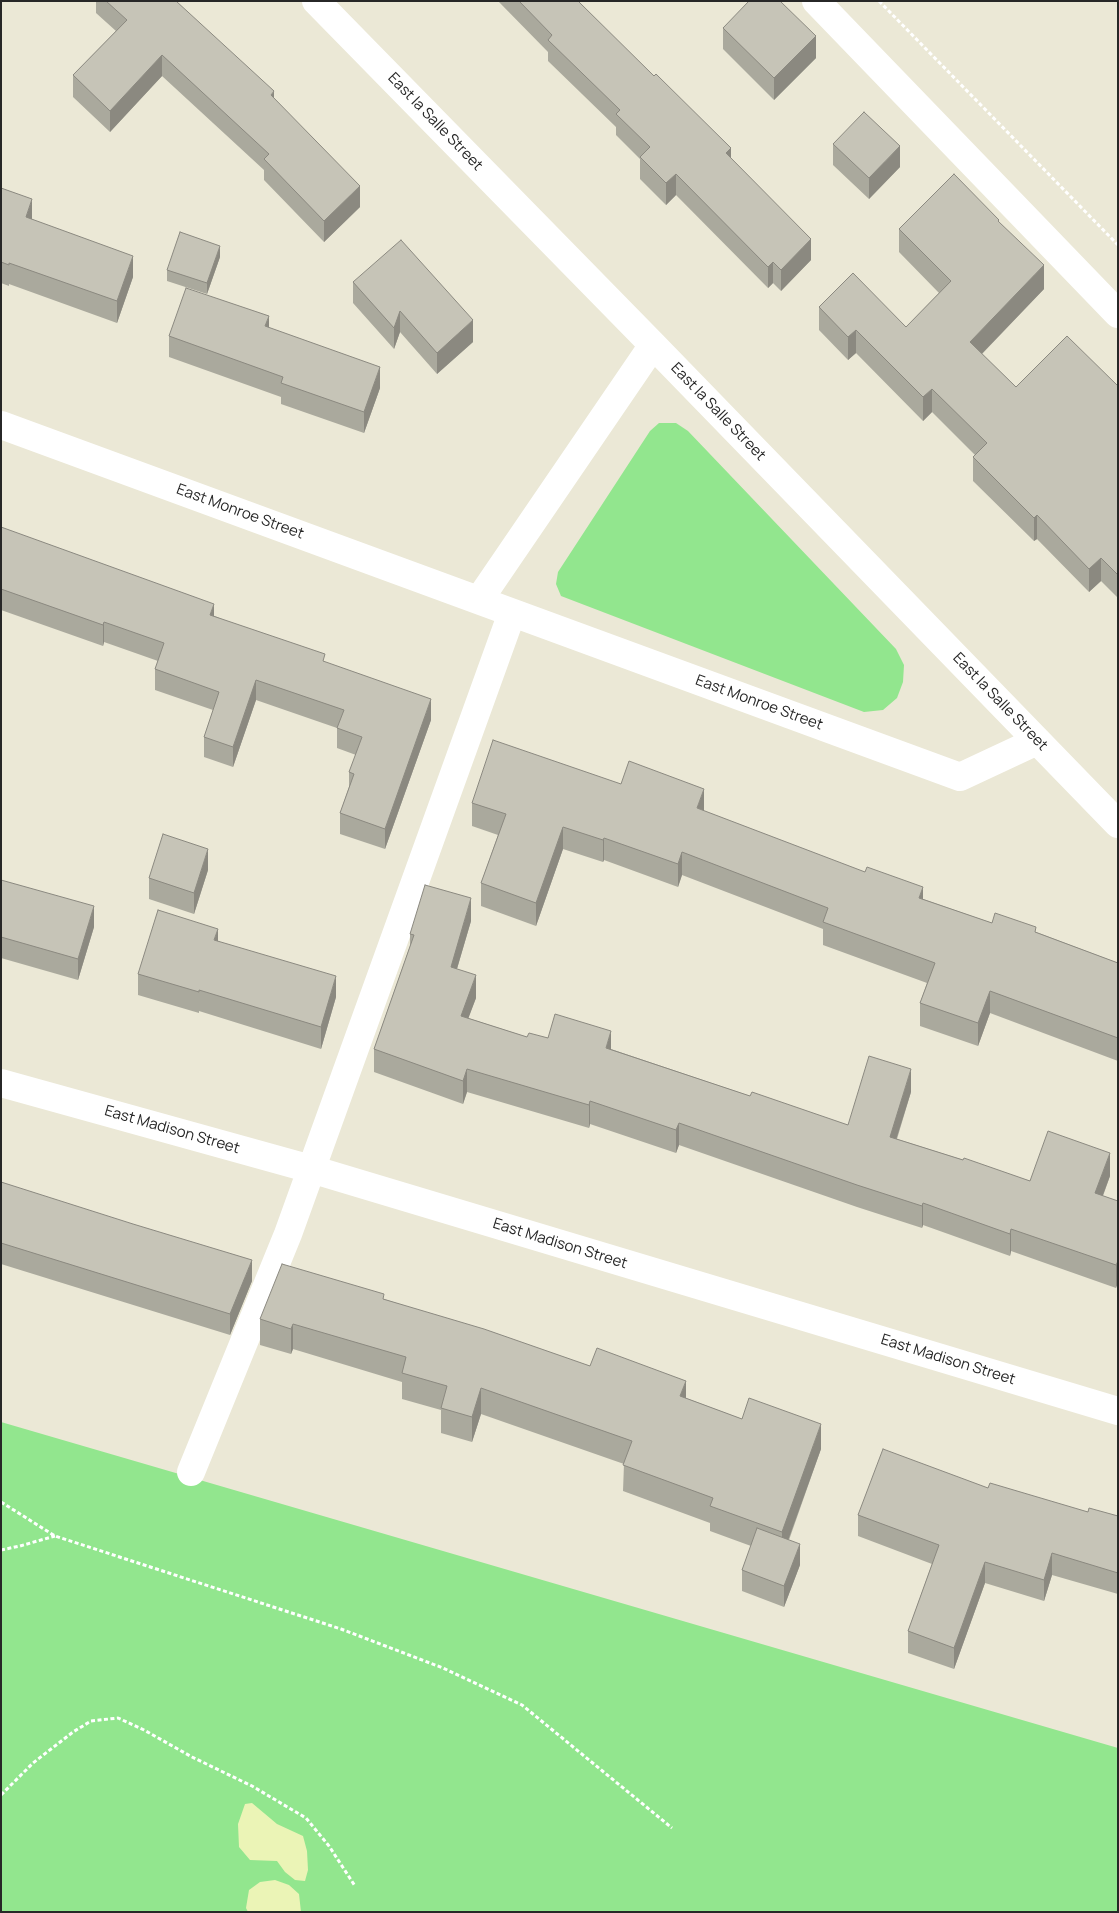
<!DOCTYPE html>
<style>
body{margin:0}
#map{position:relative;width:1119px;height:1913px;overflow:hidden;background:#ebe8d6;font-family:Manrope,sans-serif}
canvas{display:block}
.frame{position:absolute;inset:0;border:2px solid #272727;pointer-events:none}
</style>
<div id="map">
<canvas width="1119" height="1913"></canvas>
<div class="frame"></div>
</div>
<script>
const ctx = document.querySelector('canvas').getContext('2d');
ctx.lineJoin = 'round';
function fill(path, color) { ctx.fillStyle = color; ctx.fill(path, 'evenodd'); }
const shape = rows => new Path2D(rows.map(r => 'M' + r).join(''));
function stroke(path, color, width, dash) { ctx.strokeStyle = color; ctx.lineWidth = width; ctx.lineCap = dash ? 'butt' : 'round'; ctx.setLineDash(dash || []); ctx.stroke(path); }
function drawText(font, color, halo, rows, align = 'center') {
  ctx.font = font + ' Manrope,sans-serif'; ctx.lineWidth = 4.5; ctx.setLineDash([]); ctx.textBaseline = 'middle'; ctx.strokeStyle = halo; ctx.fillStyle = color; for (const [text, x, y, turn = 0] of rows) {
    ctx.save(); ctx.translate(x, y); ctx.rotate((+turn || 0) * Math.PI / 180); ctx.textAlign = isNaN(turn) ? turn : align; if (halo) ctx.strokeText(text, 0, 0); ctx.fillText(text, 0, 0); ctx.restore();
  }
}
const green = shape([
 [659,423,676,423,688,431,896,649,904,665,903,682,897,698,883,710,864,712,561,596,556,584,558,572,650,431],
 [1,1422,1118,1748,1118,1912,1,1912]
]);
const sand = shape([
 [252,1803,277,1824,303,1836,307,1851,308,1870,305,1881,295,1880,285,1872,277,1861,250,1860,239,1847,238,1824,245,1804],
 [275,1880,289,1885,299,1894,301,1912,248,1912,246,1908,249,1890,260,1882]
]);
const path = shape([
 [879,1,1118,245],
 [1,1502,55,1536,341,1629,443,1668,522,1705,672,1828],
 [1,1550,20,1546,55,1536],
 [1,1795,33,1763,73,1732,91,1721,118,1718,144,1730,192,1757,252,1786,306,1818,329,1846,355,1886]
]);
const minor = shape([
 [316,1,653,345,1118,824],
 [816,1,1118,314],
 [1,425,960,777,1037,741],
 [479,600,653,345],
 [1,1083,311,1169,1118,1411],
 [191,1472,288,1234,512,613]
]);
const wall = shape([
 [96,1,176,1,274,98,360,207,324,242,264,180,264,170,162,76,110,132,73,97,73,75,116,31,96,13],
 [498,1,578,1,731,158,811,260,781,291,773,283,768,288,676,195,666,205,640,179,640,159,616,135,616,127,548,61,548,52],
 [723,28,816,58,774,100,723,49],
 [833,144,900,167,869,199,833,165],
 [1,188,32,219,133,277,117,323,9,284,9,286,1,283],
 [999,222,1044,289,982,354,1016,387,1118,386,1118,598,1101,581,1089,592,1037,539,1034,541,973,481,973,457,975,455,932,412,923,421,856,353,848,360,819,330,819,307,906,327,939,293,899,252,899,229],
 [220,257,207,294,167,281,167,270],
 [353,282,473,342,437,374,400,332,394,349,353,303],
 [269,328,380,388,364,433,281,404,281,397,169,357,169,336],
 [1,527,325,662,431,720,385,849,340,834,340,813,349,787,349,772,356,755,337,748,337,728,256,700,233,767,204,757,204,737,213,710,155,690,155,669,158,661,104,642,103,646,1,610],
 [621,784,704,811,923,899,992,923,1036,932,1118,963,1118,1061,990,1013,978,1046,920,1026,920,1003,927,983,823,945,823,929,682,875,678,887,604,860,603,862,563,849,536,926,481,906,481,883,498,835,472,826,472,803],
 [208,870,194,914,149,899,149,878],
 [1,880,94,927,78,980,1,958],
 [471,921,457,969,476,998,468,1018,527,1037,548,1038,611,1049,750,1096,848,1125,911,1092,897,1139,1030,1181,1110,1176,1103,1196,1118,1201,1116,1288,1011,1251,1010,1256,923,1225,922,1228,857,1207,679,1145,676,1153,590,1124,589,1128,467,1092,463,1104,374,1072,374,1049,410,946,410,934],
 [218,941,336,997,321,1049,199,1011,199,1013,138,995,138,974],
 [1,1182,252,1281,230,1335,1,1264],
 [384,1299,590,1366,686,1398,821,1449,789,1540,800,1565,784,1607,742,1591,742,1570,751,1546,710,1531,710,1523,623,1491,624,1464,481,1414,472,1442,441,1433,441,1410,402,1399,402,1382,293,1349,291,1354,260,1345,260,1319],
 [988,1488,1088,1512,1118,1516,1118,1594,1052,1575,1044,1601,985,1583,954,1669,908,1653,908,1631,932,1564,858,1536,858,1515]
]);
const shadedWall = shape([
 [816,36,816,58,774,100,774,78],
 [162,55,162,76,110,132,110,111],
 [274,91,274,112,271,95],
 [900,146,900,167,869,199,869,178],
 [731,148,731,170,726,153],
 [676,174,676,195,666,205,666,183],
 [360,186,360,207,324,242,324,221],
 [32,199,32,220,26,217],
 [811,239,811,260,781,291,781,270],
 [220,246,220,257,207,294,207,283],
 [133,256,133,277,117,323,117,301],
 [773,262,773,283,768,288,768,267],
 [1044,265,1044,289,970,366,970,342],
 [400,311,400,332,394,349,394,328],
 [269,316,269,338,265,326],
 [473,320,473,342,437,374,437,353],
 [856,330,856,353,848,360,848,337],
 [380,367,380,388,364,433,364,412],
 [932,389,932,412,923,421,923,397],
 [1037,515,1037,539,1034,541,1034,518],
 [1101,558,1101,581,1089,592,1089,569],
 [214,604,214,625,210,615],
 [104,622,104,642,103,646,103,625],
 [256,680,256,700,233,767,233,747],
 [431,699,431,720,385,849,385,829],
 [704,789,704,811,697,808],
 [563,827,563,849,536,926,536,903],
 [604,838,604,860,603,862,603,840],
 [208,849,208,870,194,914,194,893],
 [682,852,682,875,678,887,678,864],
 [923,887,923,910,919,898],
 [471,898,471,921,451,989,451,967],
 [94,906,94,927,78,980,78,959],
 [218,929,218,950,214,940],
 [476,975,476,998,461,1038,461,1016],
 [336,976,336,997,321,1049,321,1027],
 [990,991,990,1013,978,1046,978,1023],
 [611,1031,611,1053,606,1048],
 [467,1069,467,1092,463,1104,463,1081],
 [911,1069,911,1092,890,1159,890,1137],
 [590,1101,590,1124,589,1128,589,1105],
 [679,1123,679,1145,676,1153,676,1130],
 [1110,1153,1110,1176,1095,1216,1095,1193],
 [923,1203,923,1225,922,1228,922,1206],
 [1011,1229,1011,1251,1010,1256,1010,1234],
 [252,1260,252,1281,230,1335,230,1314],
 [1118,1261,1118,1283,1116,1288,1116,1265],
 [293,1324,293,1349,291,1354,291,1329],
 [686,1381,686,1406,680,1396],
 [481,1388,481,1414,472,1442,472,1417],
 [821,1424,821,1449,782,1557,782,1532],
 [800,1544,800,1565,784,1607,784,1586],
 [1052,1553,1052,1575,1044,1601,1044,1580],
 [985,1562,985,1583,954,1669,954,1648]
]);
const building = shape([
 [106,1,176,1,274,91,271,95,360,186,324,221,264,159,269,154,162,55,110,111,73,75,127,20,106,1],
 [519,1,578,1,654,76,656,74,731,148,726,153,811,239,781,270,773,262,768,267,676,174,666,183,640,157,650,147,616,114,620,110,548,40,552,35,519,1],
 [749,1,780,1,816,36,774,78,723,28,749,1],
 [864,112,900,146,869,178,833,144,864,112],
 [954,174,999,220,998,221,1044,265,970,342,1016,387,1067,336,1118,386,1118,575,1101,558,1089,569,1037,515,1034,518,973,457,987,443,932,389,923,397,856,330,848,337,819,307,853,273,906,327,951,281,899,229,954,174],
 [1,188,32,199,26,217,133,256,117,301,9,263,9,265,1,262,1,188],
 [180,232,220,246,207,283,167,270,180,232],
 [401,240,473,320,437,353,400,311,394,328,353,282,401,240],
 [186,288,269,316,265,326,380,367,364,412,281,383,283,377,169,336,186,288],
 [1,527,214,604,210,615,325,654,323,661,431,699,385,829,340,813,354,774,349,772,362,737,337,728,344,710,256,680,233,747,204,737,219,692,155,669,164,643,104,622,103,625,1,589,1,527],
 [493,740,621,784,629,761,704,789,697,808,865,872,867,867,923,887,919,898,992,923,995,913,1036,927,1035,932,1118,963,1118,1038,990,991,978,1023,920,1003,935,963,823,922,828,908,682,852,678,864,604,838,603,840,563,827,536,903,481,883,506,814,472,803,493,740],
 [163,834,208,849,194,893,149,878,163,834],
 [1,880,94,906,78,959,1,937,1,880],
 [425,885,471,898,451,967,476,975,461,1016,527,1037,529,1033,548,1038,555,1014,611,1031,606,1048,750,1096,752,1092,848,1125,869,1056,911,1069,890,1137,963,1160,964,1158,1030,1181,1048,1131,1110,1153,1095,1193,1118,1201,1118,1261,1116,1265,1011,1229,1010,1234,923,1203,922,1206,857,1185,679,1123,676,1130,590,1101,589,1105,467,1069,463,1081,374,1049,414,935,410,934,425,885],
 [158,910,218,929,214,940,336,976,321,1027,199,990,199,992,138,974,158,910],
 [1,1182,133,1224,252,1260,230,1314,1,1243,1,1182],
 [282,1264,384,1294,383,1299,484,1329,590,1366,597,1348,686,1381,680,1396,742,1419,749,1398,821,1424,782,1532,710,1506,713,1498,623,1465,632,1441,481,1388,472,1417,441,1408,447,1386,402,1373,406,1357,293,1324,291,1329,260,1319,282,1264],
 [883,1449,988,1488,990,1483,1088,1512,1089,1508,1118,1516,1118,1573,1052,1553,1044,1580,985,1562,954,1648,908,1631,939,1545,858,1515,883,1449],
 [757,1528,800,1544,784,1586,742,1570,757,1528]
]);
const streetNames = [
 ["East la Salle Street",435,122,46],
 ["East la Salle Street",718,412,46],
 ["East Monroe Street",240,512,20],
 ["East la Salle Street",1000,702,46],
 ["East Monroe Street",759,703,20],
 ["East Madison Street",172,1130,16],
 ["East Madison Street",560,1244,17],
 ["East Madison Street",948,1360,17]
];
fill(green, '#92e68e');
fill(sand, '#ebf4b6');
stroke(path, '#fff', 3, [4, 2.5]);
stroke(minor, '#fff', 28);
fill(wall, '#aaa99d');
fill(shadedWall, '#8b8980');
fill(building, '#c6c4b7');
stroke(building, '#8b8980', 1);
drawText('15px', '#272727', '#fff', streetNames);
</script>
